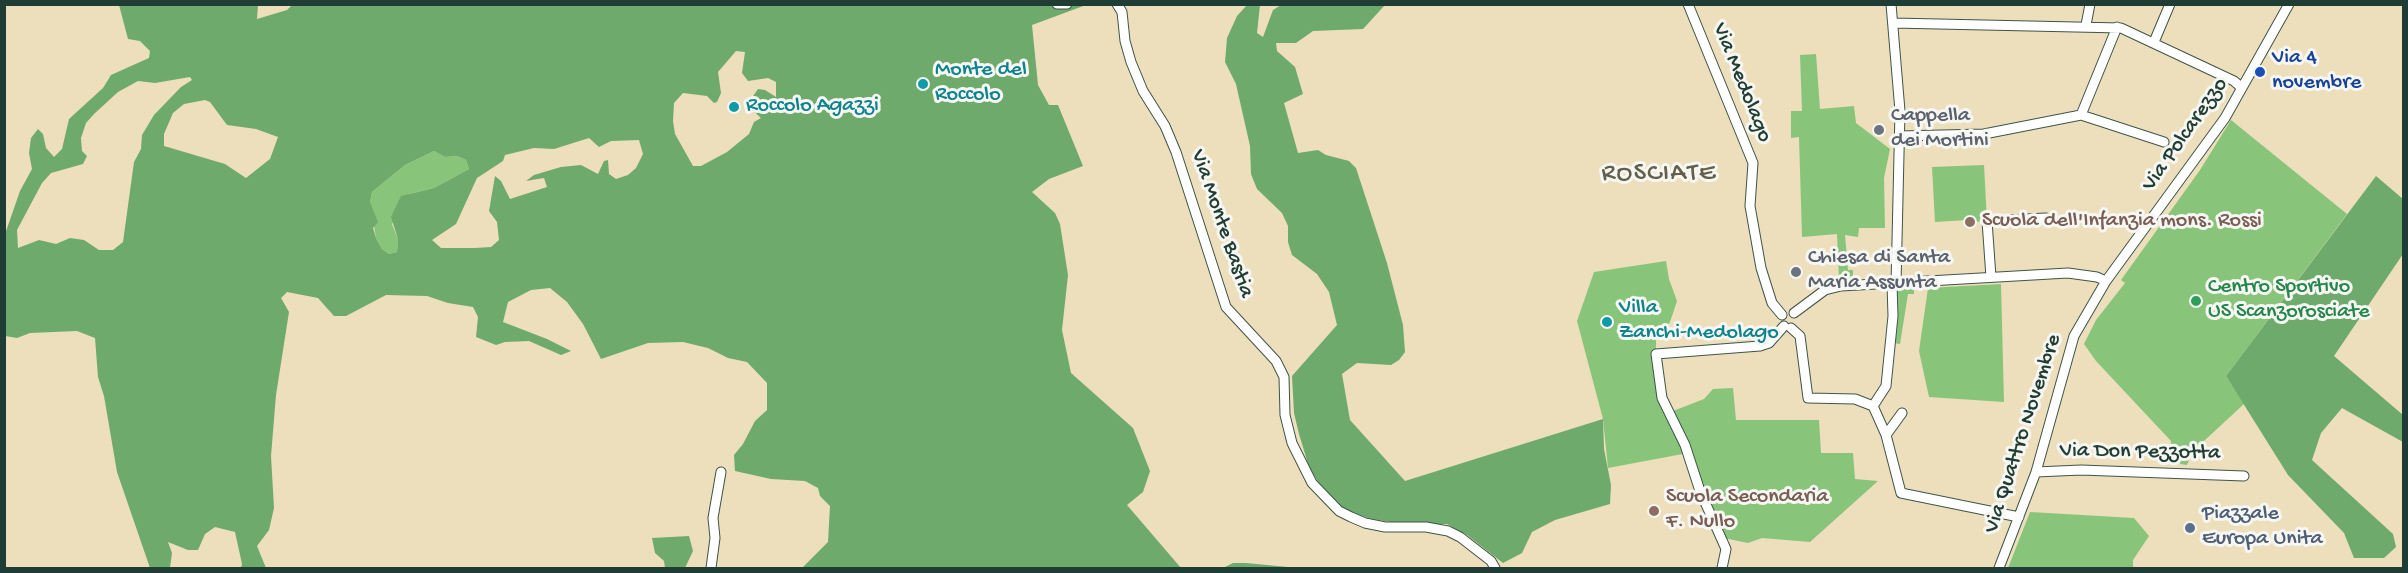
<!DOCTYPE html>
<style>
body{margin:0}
#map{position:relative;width:2408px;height:573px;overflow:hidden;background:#eddebc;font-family:"Gochi Hand",sans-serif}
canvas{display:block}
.frame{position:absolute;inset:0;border:6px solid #1f3d34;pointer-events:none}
</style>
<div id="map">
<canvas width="2408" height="573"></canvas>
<div class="frame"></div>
</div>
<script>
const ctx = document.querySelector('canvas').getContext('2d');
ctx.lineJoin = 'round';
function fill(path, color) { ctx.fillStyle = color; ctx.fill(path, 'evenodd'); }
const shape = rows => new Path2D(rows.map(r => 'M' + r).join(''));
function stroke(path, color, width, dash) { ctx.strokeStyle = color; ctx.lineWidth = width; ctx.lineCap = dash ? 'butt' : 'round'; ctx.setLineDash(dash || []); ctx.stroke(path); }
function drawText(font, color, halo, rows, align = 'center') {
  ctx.font = font + ' "Gochi Hand",sans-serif'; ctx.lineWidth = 6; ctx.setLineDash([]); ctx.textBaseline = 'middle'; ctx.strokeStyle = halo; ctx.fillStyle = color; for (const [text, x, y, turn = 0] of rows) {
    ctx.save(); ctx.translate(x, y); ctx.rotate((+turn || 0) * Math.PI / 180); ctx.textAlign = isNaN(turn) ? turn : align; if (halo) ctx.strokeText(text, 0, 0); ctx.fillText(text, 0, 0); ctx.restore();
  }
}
const green = shape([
 [1816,54,1820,109,1854,106,1856,123,1890,149,1884,178,1885,228,1859,228,1858,237,1845,235,1848,270,1853,270,1853,279,1839,280,1837,234,1802,237,1799,137,1791,138,1791,111,1802,111,1800,55],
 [2231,120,2347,214,2226,376,2244,404,2192,452,2187,465,2180,464,2179,457,2171,448,2171,441,2096,361,2084,344,2096,320,2125,283,2121,280,2200,170],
 [434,151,445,157,457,156,466,160,469,169,434,188,409,194,392,224,398,239,397,252,389,254,382,249,376,238,370,202,372,192,405,165],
 [1984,165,1987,221,1974,222,1974,228,1968,228,1967,220,1935,222,1932,167],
 [1666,261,1669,279,1677,301,1670,322,1656,340,1656,354,1663,398,1688,453,1608,468,1603,419,1577,321,1594,272],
 [2001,284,2004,402,1929,397,1919,351,1928,288],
 [1914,288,1914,294,1908,294,1900,344,1894,343,1895,289],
 [1733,388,1736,420,1819,420,1821,453,1853,453,1855,479,1878,481,1810,542,1762,538,1748,543,1724,538,1673,411,1704,399,1713,389],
 [2030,512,2134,518,2149,536,2133,560,2133,568,2008,568]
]);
const forest = shape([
 [293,4,1086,5,1032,25,1038,85,1049,105,1058,105,1083,166,1049,179,1032,192,1055,213,1060,224,1068,275,1062,330,1071,373,1133,428,1150,471,1143,492,1127,505,1181,568,802,568,828,542,830,506,820,496,818,488,805,481,771,479,735,471,734,455,743,444,755,421,767,410,767,383,747,362,728,358,708,348,683,342,648,343,601,359,583,324,567,302,550,288,531,290,508,302,503,322,547,339,571,351,561,355,529,341,505,342,496,345,476,337,478,317,473,307,448,303,427,296,386,295,346,316,334,316,318,298,287,292,281,298,289,312,276,395,271,456,274,508,269,530,257,546,266,568,241,568,242,564,235,532,215,527,205,534,198,550,188,550,168,542,172,553,170,568,150,568,117,472,104,396,98,377,95,338,77,331,30,333,17,338,5,336,4,237,20,191,32,169,29,153,31,138,38,129,43,134,46,148,54,157,62,149,69,119,103,88,111,75,149,58,150,51,140,41,128,39,119,5,258,5,257,19,287,10],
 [736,51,745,52,742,73,748,81,768,78,776,82,776,97,765,90,758,89,747,105,761,118,754,122,749,134,727,152,701,166,693,166,675,134,673,121,674,103,683,93,707,96,714,103,717,102,721,93,718,72],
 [190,77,192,80,181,87,154,115,142,135,141,149,134,162,123,242,113,250,99,250,84,240,70,238,56,244,39,240,18,248,17,230,42,183,51,173,83,164,87,156,82,151,81,138,86,123,94,114,118,92,138,81,155,83],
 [205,100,210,102,227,125,256,129,278,137,270,159,246,178,225,164,164,146,164,134,173,113,184,104],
 [589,138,599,147,611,141,639,140,643,154,636,168,628,175,616,179,609,174,608,160,604,161,598,174,581,165,561,167,534,175,526,181,544,178,547,187,510,199,501,181,495,176,489,211,497,222,499,240,491,247,475,248,441,248,432,240,456,224,477,178,503,161,505,155,534,148,554,149],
 [434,151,445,157,457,156,466,160,469,169,434,188,401,196,391,217,398,239,397,252,389,254,382,249,376,238,373,228,378,222,370,202,372,192,405,165],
 [1247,5,1260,5,1257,33,1263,37,1273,10,1281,5,1385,5,1363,29,1313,31,1296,43,1276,43,1277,51,1295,67,1303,94,1284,103,1298,153,1318,150,1326,155,1349,161,1356,168,1387,263,1403,325,1405,352,1399,360,1391,365,1357,363,1342,374,1350,420,1405,481,1603,419,1604,449,1611,485,1610,504,1555,520,1532,532,1522,553,1503,563,1467,535,1447,524,1409,525,1372,519,1351,513,1329,500,1309,467,1299,434,1294,413,1292,376,1337,325,1329,292,1317,274,1292,255,1288,242,1288,226,1282,213,1257,189,1251,174,1250,146,1236,84,1225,62,1227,38,1237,16],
 [2376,176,2403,199,2403,254,2334,356,2403,415,2403,442,2342,408,2321,433,2312,460,2393,534,2396,547,2384,558,2354,558,2344,533,2288,475,2226,376],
 [689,536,693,551,685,568,665,568,664,561,655,553,652,538],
 [1233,563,1246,563,1298,568,1223,568]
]);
const minor = shape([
 [1057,4,1067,4],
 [1117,4,1122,12,1125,41,1131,62,1143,91,1165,126,1176,152,1226,307,1276,361,1284,377,1285,415,1292,443,1312,483,1339,511,1351,517,1365,523,1385,527,1426,527,1448,531,1460,537,1491,561,1495,568],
 [1688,4,1753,163,1750,206,1761,268,1772,303,1782,315],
 [1891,4,1900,111,1896,284],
 [1893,23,2121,28,2234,81,2242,88],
 [2086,25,2090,4],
 [2154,42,2170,4],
 [2081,115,2117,27],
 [1899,136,1984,134,2081,115,2164,142],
 [1991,277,1987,221,2046,218],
 [1794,313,1825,290,1841,286,2068,273,2097,277,2106,281],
 [1791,328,1800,336,1808,398,1855,399,1873,406,1886,435,1901,493,2019,517],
 [1873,406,1886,386,1893,316,1892,284],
 [1886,435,1902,413],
 [2036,472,2081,470,2244,476],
 [711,568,715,538,713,518,721,472],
 [1722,568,1726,549,1700,491,1685,445,1662,398,1656,354,1760,346,1769,343,1784,326],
 [1999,568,2036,472,2074,336,2106,281,2225,118,2289,4]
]);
const markers = [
 [2260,72,6,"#1a4fb4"],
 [923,84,6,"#0f9aa8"],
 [734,107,6,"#0f9aa8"],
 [1879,130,6,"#6b7280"],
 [1970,222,6,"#8d6e63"],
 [1796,272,6,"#6b7280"],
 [2196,301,6,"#2e9e5b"],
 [1607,322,6,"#0f9aa8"],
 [1654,511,6,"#8d6e63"],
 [2190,528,6,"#5c6f8a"]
];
const transitNames = [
 ["Via 4",2272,59],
 ["novembre",2272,84]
];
const cultureNames = [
 ["Monte del",935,71],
 ["Roccolo",935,96],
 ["Roccolo Agazzi",746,107],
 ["Villa",1619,309],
 ["Zanchi-Medolago",1619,334]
];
const streetNames = [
 ["Via Medolago",1741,83,68],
 ["Via Polcarezzo",2186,135,-55],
 ["Via Monte Bastia",1221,224,71],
 ["Via Quattro Novembre",2024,434,-72],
 ["Via Don Pezzotta",2140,453,1]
];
const worshipNames = [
 ["Cappella",1891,117],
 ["dei Mortini",1891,142],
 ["Chiesa di Santa",1808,259],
 ["Maria Assunta",1808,284]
];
const educationNames = [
 ["Scuola dell'Infanzia mons. Rossi",1982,222],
 ["Scuola Secondaria",1666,498],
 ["F. Nullo",1666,523]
];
const leisureNames = [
 ["Centro Sportivo",2208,288],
 ["US Scanzorosciate",2208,313]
];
const serviceNames = [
 ["Piazzale",2202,515],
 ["Europa Unita",2202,540]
];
const quarterNames = [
 ["ROSCIATE",1659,175]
];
fill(green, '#88c57b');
fill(forest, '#6eaa6b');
stroke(minor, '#3e5548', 11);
stroke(minor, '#fff', 9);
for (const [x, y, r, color] of markers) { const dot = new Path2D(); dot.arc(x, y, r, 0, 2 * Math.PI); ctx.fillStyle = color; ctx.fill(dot); stroke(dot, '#f6f6f2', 2); }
drawText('22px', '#164399', '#f6f6f2', transitNames, 'left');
drawText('22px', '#0d838f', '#f6f6f2', cultureNames, 'left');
drawText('22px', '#1f3d34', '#f6f6f2', streetNames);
drawText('22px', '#5b616d', '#f6f6f2', worshipNames, 'left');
drawText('22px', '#785e54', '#f6f6f2', educationNames, 'left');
drawText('22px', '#27864d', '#f6f6f2', leisureNames, 'left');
drawText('22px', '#4e5e75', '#f6f6f2', serviceNames, 'left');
ctx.letterSpacing = '1.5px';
drawText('26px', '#635e4a', '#f6f6f2', quarterNames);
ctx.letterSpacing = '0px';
</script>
